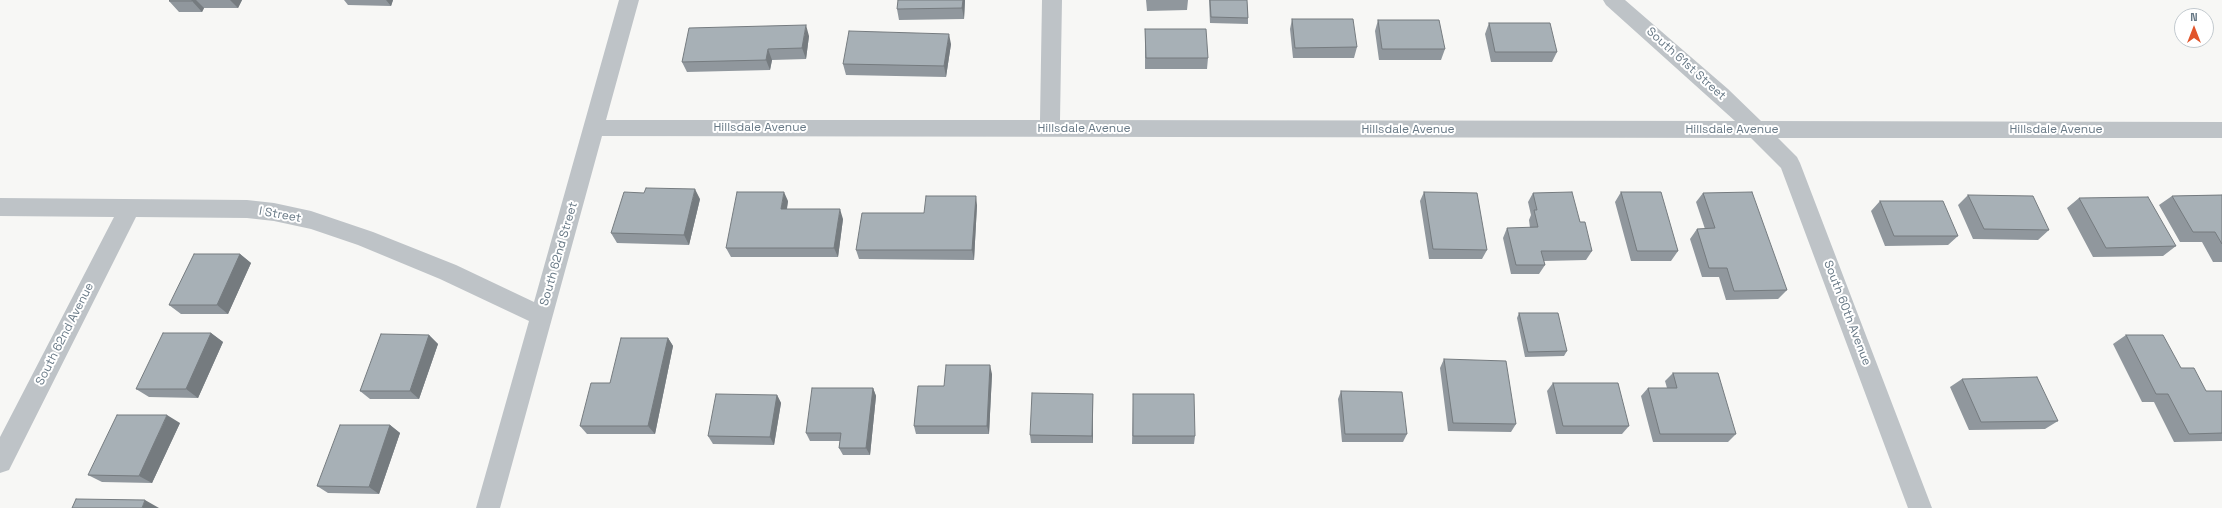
<!DOCTYPE html>
<style>
body{margin:0}
#map{position:relative;width:2222px;height:508px;overflow:hidden;background:#f7f7f5;font-family:"Space Grotesk",sans-serif}
canvas{display:block}
.north{position:absolute;left:2174px;top:8px;width:40px;height:40px;box-sizing:border-box;background:#fff;border:1px solid #c2c9ce;border-radius:50%;rotate:0deg;font-size:11px;font-weight:700;line-height:16px;text-align:center;color:#677885}
.north::after{content:'';display:block;margin:auto;width:14px;height:18px;background:#e1552b;clip-path:polygon(50% 0,100% 100%,50% 72%,0 100%)}
</style>
<div id="map">
<canvas width="2222" height="508"></canvas>
<div class="north">N</div>
</div>
<script>
const ctx = document.querySelector('canvas').getContext('2d');
ctx.lineJoin = 'round';
const shape = rows => new Path2D(rows.map(r => 'M' + r).join(''));
function fill(path, color) { ctx.fillStyle = color; ctx.fill(path, 'evenodd'); }
function stroke(path, color, width, dash) { ctx.strokeStyle = color; ctx.lineWidth = width; ctx.lineCap = dash ? 'butt' : 'round'; ctx.setLineDash(dash || []); ctx.stroke(path); }
function drawText(font, color, halo, rows, align = 'center') {
  ctx.font = font + ' "Space Grotesk",sans-serif'; ctx.lineWidth = 4; ctx.setLineDash([]); ctx.textBaseline = 'middle'; ctx.strokeStyle = halo; ctx.fillStyle = color; for (const [text, x, y, turn = 0] of rows) {
    ctx.save(); ctx.translate(x, y); ctx.rotate((+turn || 0) * Math.PI / 180); ctx.textAlign = isNaN(turn) ? turn : align; if (halo) ctx.strokeText(text, 0, 0); ctx.fillText(text, 0, 0); ctx.restore();
  }
}
const street = shape([
 [619,0,639,0,606,120,1040,120,1042,0,1062,0,1060,120,1735,121,1606,5,1603,0,1625,0,1728,89,1761,121,2222,122,2222,138,1778,138,1797,157,1800,163,1932,508,1908,508,1781,168,1751,138,602,136,500,508,476,508,529,321,440,279,358,245,311,229,274,221,247,218,136,217,9,470,0,473,0,437,114,217,0,216,0,198,247,200,274,203,311,211,373,232,456,265,534,302,619,0]
]);
const wall = shape([
 [170,0,242,0,238,8,204,8,202,12,179,12,169,1],
 [344,0,393,0,391,6,348,5],
 [965,0,964,19,899,20,897,9],
 [1146,0,1188,0,1187,10,1147,11],
 [1209,0,1247,0,1248,18,1248,24,1210,23],
 [1292,19,1357,47,1354,58,1293,58,1290,29],
 [1378,20,1445,49,1441,60,1379,60,1375,31],
 [1489,23,1557,52,1552,62,1491,62,1485,34],
 [1145,29,1208,58,1207,69,1145,69],
 [809,36,806,59,772,60,770,70,687,72,682,62],
 [951,44,946,77,846,75,843,64],
 [1424,192,1487,250,1482,259,1429,259,1420,201],
 [1621,192,1678,251,1671,261,1631,261,1615,202],
 [1533,193,1580,222,1592,251,1586,260,1544,261,1545,265,1539,274,1511,274,1503,238,1507,228,1530,228,1529,220,1531,215,1528,202],
 [1703,193,1787,290,1778,299,1726,300,1719,277,1702,277,1690,239,1697,229,1705,229,1696,202],
 [1968,195,2049,230,2038,240,1973,239,1958,205],
 [2222,195,2222,262,2213,262,2202,242,2180,242,2159,205,2172,196],
 [2079,198,2176,246,2163,256,2093,257,2067,208],
 [700,199,689,245,617,243,611,233],
 [788,201,787,209,843,219,838,257,731,257,726,248],
 [1880,201,1958,236,1948,245,1885,246,1871,211],
 [977,205,974,260,859,259,856,250,924,213],
 [240,254,251,263,228,314,181,314,169,305],
 [1519,313,1567,351,1564,356,1525,357,1517,318],
 [211,333,223,342,198,398,149,397,136,389],
 [429,335,438,344,419,399,370,399,360,391],
 [2126,335,2206,391,2222,391,2222,441,2174,442,2154,402,2142,402,2113,344],
 [668,338,673,346,655,434,587,434,580,426,610,383],
 [1444,359,1516,424,1511,432,1448,431,1440,368],
 [1673,373,1736,434,1728,442,1653,442,1641,396,1648,388,1667,388,1665,381],
 [992,374,989,434,916,434,914,426,944,386],
 [1962,379,2058,421,2045,429,1969,430,1950,387],
 [1553,383,1629,426,1622,434,1556,434,1547,391],
 [873,388,876,396,870,455,843,455,839,448,840,441,810,441,806,433],
 [1341,391,1407,434,1403,442,1342,442,1338,399],
 [1093,394,1093,443,1031,443,1030,435],
 [777,395,781,403,774,445,713,444,708,436],
 [1133,402,1195,436,1194,444,1132,444],
 [180,423,152,483,102,482,88,475],
 [390,425,400,433,379,494,328,493,317,486]
]);
const shadedWall = shape([
 [192,0,196,0,204,8,202,12,192,1],
 [230,0,242,0,238,8],
 [386,0,393,0,391,6],
 [963,0,965,0,964,19,962,8],
 [806,25,809,36,806,59,802,48],
 [949,34,951,44,946,77,944,66],
 [768,49,772,60,770,70,766,60],
 [695,189,700,199,689,245,684,235],
 [784,192,788,201,785,219,781,209],
 [976,196,977,205,974,260,972,250],
 [840,209,843,219,838,257,834,248],
 [240,254,251,263,228,314,217,305],
 [211,333,223,342,198,398,186,389],
 [429,335,438,344,419,399,410,391],
 [668,338,673,346,655,434,648,426],
 [990,365,992,374,989,434,987,426],
 [873,388,876,396,870,455,866,448],
 [1093,394,1093,443,1092,436],
 [777,395,781,403,774,445,770,437],
 [167,415,180,423,152,483,139,476],
 [390,425,400,433,379,494,369,487],
 [145,500,159,508,142,508]
]);
const building = shape([
 [170,0,192,0,192,1,169,1,170,0],
 [898,0,963,0,962,8,897,9,898,0],
 [1210,0,1247,0,1248,18,1211,17,1210,0],
 [1292,19,1353,19,1357,47,1295,48,1292,19],
 [1378,20,1439,20,1445,49,1382,49,1378,20],
 [1489,23,1550,23,1557,52,1495,52,1489,23],
 [806,25,802,48,768,49,766,60,682,62,689,28,806,25],
 [1145,29,1206,29,1208,58,1146,58,1145,29],
 [849,31,949,34,944,66,843,64,849,31],
 [646,188,695,189,684,235,611,233,624,192,644,193,646,188],
 [737,192,784,192,781,209,840,209,834,248,726,248,737,192],
 [1424,192,1477,193,1487,250,1433,249,1424,192],
 [1572,192,1580,222,1585,222,1592,251,1541,251,1545,265,1516,265,1507,228,1538,227,1534,210,1537,210,1533,193,1572,192],
 [1621,192,1661,192,1678,251,1637,251,1621,192],
 [1752,192,1787,290,1734,291,1727,268,1709,268,1697,229,1715,228,1703,193,1752,192],
 [1968,195,2033,196,2049,230,1984,229,1968,195],
 [2222,195,2222,244,2215,232,2193,232,2172,196,2222,195],
 [926,196,976,196,972,250,856,250,862,213,924,213,926,196],
 [2148,197,2176,246,2106,248,2079,198,2148,197],
 [1880,201,1943,201,1958,236,1894,236,1880,201],
 [194,254,240,254,217,305,169,305,194,254],
 [1519,313,1558,313,1567,351,1528,352,1519,313],
 [163,333,211,333,186,389,136,389,163,333],
 [381,334,429,335,410,391,360,391,381,334],
 [2126,335,2163,335,2181,368,2194,368,2206,391,2222,391,2222,433,2189,434,2168,394,2156,394,2126,335],
 [621,338,668,338,648,426,580,426,591,383,610,383,621,338],
 [1444,359,1506,361,1516,424,1453,423,1444,359],
 [946,365,990,365,987,426,914,426,918,386,944,386,946,365],
 [1673,373,1718,373,1736,434,1660,434,1648,388,1677,388,1673,373],
 [2037,377,2058,421,1981,422,1962,379,2037,377],
 [1553,383,1618,383,1629,426,1563,426,1553,383],
 [812,388,873,388,866,448,839,448,841,433,806,433,812,388],
 [1341,391,1402,392,1407,434,1345,434,1341,391],
 [1032,393,1093,394,1092,436,1030,435,1032,393],
 [716,394,777,395,770,437,708,436,716,394],
 [1133,394,1194,394,1195,436,1133,436,1133,394],
 [117,415,167,415,139,476,88,475,117,415],
 [340,425,390,425,369,487,317,486,340,425],
 [76,499,145,500,142,508,72,508,76,499]
]);
const streetNames = [
 ["South 61st Street",1686,64,42],
 ["Hillsdale Avenue",760,128],
 ["Hillsdale Avenue",1084,129],
 ["Hillsdale Avenue",1408,130],
 ["Hillsdale Avenue",1732,130],
 ["Hillsdale Avenue",2056,130],
 ["I Street",280,215,10],
 ["South 62nd Street",559,254,-74],
 ["South 60th Avenue",1847,313,69],
 ["South 62nd Avenue",65,334,-63]
];
fill(street, '#bec3c7');
fill(wall, '#90979d');
fill(shadedWall, '#757b7f');
fill(building, '#a7b0b6');
stroke(building, '#757b7f', 1);
drawText('12px', '#677885', '#fff', streetNames);
</script>
